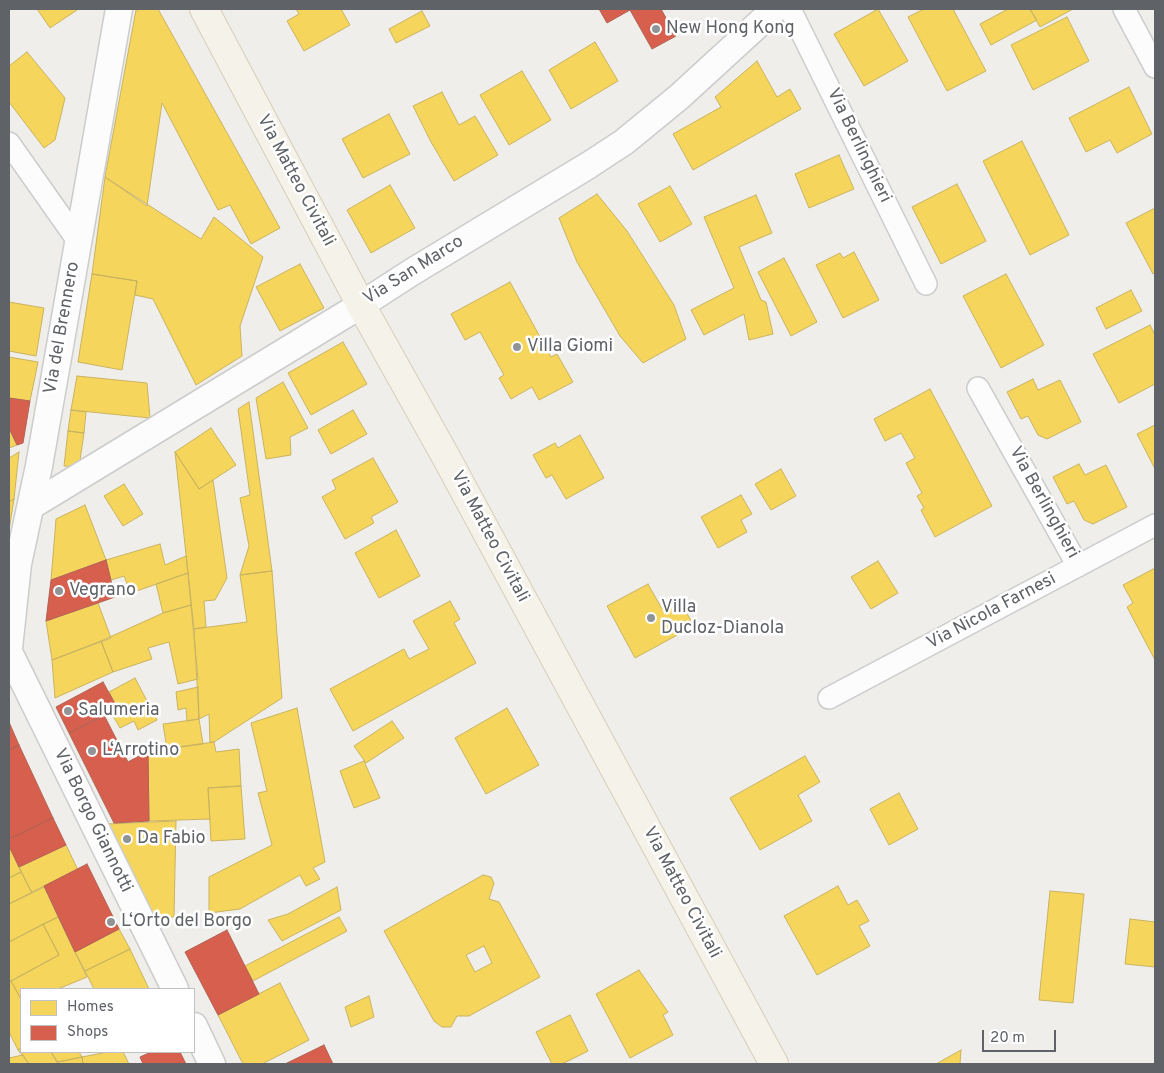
<!DOCTYPE html>
<meta charset="utf-8">
<style>
body{margin:0}
#map{position:relative;width:1164px;height:1073px;overflow:hidden;background:#efeeea;font-family:Overpass,sans-serif}
canvas{display:block}
.frame{position:absolute;inset:0;border:10px solid #5f6368;pointer-events:none}
.legend{position:absolute;left:20px;top:988px;width:175px;height:65px;box-sizing:border-box;background:#fff;border:1px solid #bfc1c3;margin:0;padding:6px 9px;list-style:none;font-size:15px;color:#5f6368}
.legend li{display:flex;align-items:center;gap:10px;height:25px}
.legend b{width:25px;border:1px solid #bfc1c3}
.scale{position:absolute;left:982px;top:1030px;width:74px;height:22px;box-sizing:border-box;border:2px solid #5f6368;border-top:0;padding-left:6px;font-size:15px;line-height:18px;white-space:nowrap;color:#5f6368;-webkit-text-stroke:4px #fff;paint-order:stroke}
</style>
<div id="map">
<canvas width="1164" height="1073"></canvas>
<div class="frame"></div>
<ul class="legend">
<li><b style="height:14px;background:#f6d55c"></b>Homes</li>
<li><b style="height:14px;background:#d6604d"></b>Shops</li>
</ul>
<div class="scale">20 m</div>
</div>
<script>
const ctx = document.querySelector('canvas').getContext('2d');
ctx.lineJoin = 'round';
function fill(path, color) { ctx.fillStyle = color; ctx.fill(path, 'evenodd'); }
const shape = rows => new Path2D(rows.map(r => 'M' + r).join(''));
function stroke(path, color, width, dash) { ctx.strokeStyle = color; ctx.lineWidth = width; ctx.lineCap = dash ? 'butt' : 'round'; ctx.setLineDash(dash || []); ctx.stroke(path); }
function drawText(font, color, halo, rows, align = 'center') {
  ctx.font = font + ' Overpass,sans-serif'; ctx.lineWidth = 5; ctx.setLineDash([]); ctx.textBaseline = 'middle'; ctx.strokeStyle = halo; ctx.fillStyle = color; for (const [text, x, y, turn = 0] of rows) {
    ctx.save(); ctx.translate(x, y); ctx.rotate((+turn || 0) * Math.PI / 180); ctx.textAlign = isNaN(turn) ? turn : align; if (halo) ctx.strokeText(text, 0, 0); ctx.fillText(text, 0, 0); ctx.restore();
  }
}
const homes = shape([
 [37,9,76,9,77,10,50,28,37,9],
 [144,9,158,9,280,228,251,244,230,205,218,210,162,103,147,206,105,177,136,10,144,9],
 [296,9,341,9,350,25,304,51,287,21,299,14,296,9],
 [878,9,908,61,864,86,834,34,878,9],
 [924,9,953,9,986,71,947,91,908,17,924,9],
 [1008,9,1030,9,1037,20,991,45,980,24,1008,9],
 [1030,9,1073,9,1040,27,1030,9],
 [422,11,430,26,396,43,389,29,422,11],
 [1067,17,1089,61,1033,90,1011,45,1067,17],
 [595,42,618,81,571,109,549,70,595,42],
 [27,52,65,98,55,140,44,148,9,102,9,66,27,52],
 [757,61,777,97,790,89,801,109,693,170,673,134,721,107,715,97,757,61],
 [522,71,551,120,509,145,480,95,522,71],
 [1129,87,1152,134,1117,153,1110,140,1086,152,1069,118,1129,87],
 [442,92,459,125,475,116,498,155,454,181,431,142,413,106,442,92],
 [389,114,410,154,363,178,342,139,389,114],
 [1022,141,1069,235,1030,255,983,161,1022,141],
 [839,155,854,189,809,208,795,174,839,155],
 [105,177,201,239,214,217,263,257,240,326,242,356,196,385,153,299,135,295,137,281,92,274,105,177],
 [957,184,986,241,941,264,912,207,957,184],
 [390,185,415,228,371,253,347,210,390,185],
 [670,186,692,224,660,242,638,204,670,186],
 [597,194,627,231,674,305,686,339,643,363,620,336,577,262,559,218,597,194],
 [756,195,772,233,739,247,761,300,766,302,773,334,749,340,744,314,704,335,691,310,734,288,704,217,756,195],
 [1155,208,1155,272,1153,274,1126,223,1155,208],
 [854,252,879,300,843,318,816,265,840,253,843,258,854,252],
 [784,258,817,322,791,336,758,272,784,258],
 [300,264,324,308,280,331,256,287,300,264],
 [92,274,137,281,122,370,78,362,92,274],
 [1006,274,1044,345,1001,368,963,296,1006,274],
 [510,282,551,357,557,354,573,382,539,400,532,387,511,399,499,378,504,375,480,332,465,340,451,314,510,282],
 [1131,290,1142,311,1106,329,1096,308,1131,290],
 [9,302,44,308,36,356,9,351,9,302],
 [1150,325,1155,335,1155,384,1119,403,1093,354,1150,325],
 [343,342,367,384,311,415,288,373,343,342],
 [9,357,38,362,30,401,9,398,9,357],
 [77,376,147,383,150,418,71,410,77,376],
 [1033,379,1038,390,1060,380,1081,422,1047,439,1038,435,1028,416,1021,419,1007,392,1033,379],
 [283,382,308,428,290,437,291,455,266,459,256,398,283,382],
 [930,389,992,506,935,537,921,510,924,508,917,496,922,493,906,463,915,458,901,433,885,441,874,419,930,389],
 [249,402,272,571,240,575,249,546,240,498,250,495,238,409,249,402],
 [71,410,86,412,84,433,68,431,71,410],
 [353,410,367,434,331,454,318,430,353,410],
 [1155,425,1155,469,1137,434,1155,425],
 [9,428,17,445,9,448,9,428],
 [211,428,236,465,199,489,175,452,211,428],
 [68,431,84,433,79,467,64,466,68,431],
 [580,435,604,478,566,499,552,475,546,478,533,455,555,443,558,448,580,435],
 [19,452,14,499,9,502,9,458,19,452],
 [175,452,199,489,213,480,227,578,215,600,204,601,206,627,194,629,175,452],
 [373,458,398,502,371,517,374,523,345,539,322,497,336,489,332,480,373,458],
 [1079,464,1085,475,1106,465,1127,507,1093,524,1084,520,1074,501,1067,504,1053,477,1079,464],
 [781,469,796,496,771,510,755,484,781,469],
 [124,484,143,514,123,526,104,496,124,484],
 [741,495,752,514,741,520,747,532,718,548,701,517,741,495],
 [14,499,9,530,9,502,14,499],
 [85,505,106,560,51,580,56,519,85,505],
 [396,530,420,576,379,598,355,553,396,530],
 [160,544,165,565,186,556,188,573,131,593,124,576,111,580,106,560,160,544],
 [878,561,898,593,871,609,851,577,878,561],
 [1155,568,1155,660,1127,607,1133,603,1123,585,1155,568],
 [272,571,282,698,214,742,210,742,209,714,199,719,194,629,247,622,240,575,272,571],
 [188,573,191,605,163,613,156,584,188,573],
 [648,584,662,609,679,599,694,626,635,658,607,606,648,584],
 [450,601,460,619,454,623,476,663,353,731,330,689,404,649,409,659,429,649,413,621,450,601],
 [98,603,111,638,52,660,46,621,98,603],
 [191,605,198,679,178,684,169,642,148,648,152,659,113,672,101,641,163,613,191,605],
 [101,641,113,672,55,698,52,660,101,641],
 [135,678,157,720,138,730,134,721,120,728,111,712,118,709,109,692,135,678],
 [198,687,199,719,187,721,186,708,178,710,176,692,198,687],
 [297,708,325,862,313,868,320,879,306,886,300,875,240,909,209,913,209,877,272,845,258,793,267,791,251,723,297,708],
 [507,708,539,765,486,794,455,738,507,708],
 [199,719,203,744,167,749,163,724,199,719],
 [392,721,404,738,366,763,354,746,392,721],
 [214,742,216,752,239,749,241,786,208,788,210,819,149,821,148,751,214,742],
 [805,756,820,782,798,795,812,821,760,850,730,798,805,756],
 [364,761,380,798,354,808,340,771,364,761],
 [241,786,245,839,211,841,208,788,241,786],
 [899,793,918,829,889,845,870,809,899,793],
 [176,821,174,917,148,917,106,824,176,821],
 [66,845,78,870,32,893,19,867,66,845],
 [9,846,21,872,9,878,9,846],
 [21,872,32,893,9,904,9,878,21,872],
 [483,875,491,877,494,883,489,899,499,902,540,977,469,1016,457,1016,451,1027,442,1027,434,1021,384,931,483,875],
 [484,946,492,963,475,972,466,955,484,946],
 [44,886,58,917,9,942,9,904,44,886],
 [838,886,848,905,857,900,869,921,859,926,870,946,817,975,784,916,838,886],
 [337,887,341,910,282,941,268,920,288,914,337,887],
 [1050,891,1084,894,1073,1003,1039,1000,1050,891],
 [58,917,87,977,58,989,21,989,21,999,11,981,59,955,43,924,58,917],
 [339,917,347,931,253,981,245,966,339,917],
 [1130,919,1155,922,1155,967,1125,964,1130,919],
 [43,924,59,955,9,982,9,942,43,924],
 [119,929,130,949,85,971,75,952,119,929],
 [130,949,149,989,94,989,85,971,130,949],
 [639,970,668,1012,663,1015,673,1035,630,1058,596,994,639,970],
 [11,981,21,999,21,1048,18,1050,9,1032,9,982,11,981],
 [280,983,309,1040,262,1064,243,1064,218,1015,280,983],
 [369,996,374,1017,351,1027,345,1007,369,996],
 [570,1015,588,1051,562,1064,552,1064,536,1032,570,1015],
 [21,1048,21,1052,51,1052,58,1064,29,1064,18,1050,21,1048],
 [961,1050,960,1064,936,1064,961,1050],
 [51,1052,79,1052,82,1057,58,1062,51,1052],
 [108,1052,123,1052,129,1064,83,1064,82,1057,108,1052],
 [23,1055,29,1064,9,1064,9,1058,23,1055],
 [82,1057,83,1064,58,1064,58,1062,82,1057]
]);
const shops = shape([
 [599,9,661,9,676,36,652,49,630,10,607,23,599,9],
 [9,398,30,401,23,443,17,445,9,428,9,398],
 [106,560,115,597,46,621,51,580,106,560],
 [103,682,118,709,69,733,56,707,103,682],
 [104,715,128,762,148,751,149,821,114,823,69,733,104,715],
 [9,722,19,745,9,750,9,722],
 [19,745,53,818,9,839,9,750,19,745],
 [53,818,66,845,19,867,9,846,9,839,53,818],
 [87,864,119,929,75,952,44,886,87,864],
 [227,930,259,994,218,1015,185,952,227,930],
 [324,1045,333,1064,285,1064,324,1045],
 [151,1052,180,1052,186,1064,143,1064,140,1057,151,1052]
]);
const minor = shape([
 [790,9,926,284],
 [1124,9,1155,67],
 [9,143,78,241],
 [978,388,1078,566],
 [829,698,1155,525]
]);
const tertiary = shape([
 [31,506,361,305,412,272,589,165,624,142,679,97,775,9],
 [9,648,18,564,39,466,119,9],
 [9,652,175,989],
 [194,1026,212,1064]
]);
const primary = shape([
 [204,9,361,305,446,457,774,1064]
]);
const markers = [
 [656,29,5,"#919496"],
 [517,347,5,"#919496"],
 [59,591,5,"#919496"],
 [651,618,5,"#919496"],
 [68,711,5,"#919496"],
 [92,751,5,"#919496"],
 [127,839,5,"#919496"],
 [111,922,5,"#919496"]
];
const poiNames = [
 ["New Hong Kong",666,29],
 ["Villa Giomi",527,347],
 ["Vegrano",69,591],
 ["Villa",661,608],
 ["Ducloz-Dianola",661,629],
 ["Salumeria",78,711],
 ["L‘Arrotino",102,751],
 ["Da Fabio",137,839],
 ["L‘Orto del Borgo",121,922]
];
const streetNames = [
 ["Via Berlinghieri",858,146,64],
 ["Via Matteo Civitali",295,181,62],
 ["Via San Marco",414,271,-32],
 ["Via del Brennero",63,328,-80],
 ["Via Berlinghieri",1043,503,61],
 ["Via Matteo Civitali",489,537,62],
 ["Via Nicola Farnesi",992,612,-28],
 ["Via Borgo Giannotti",92,821,64],
 ["Via Matteo Civitali",681,893,62]
];
fill(homes, '#f6d55c');
stroke(homes, '#c9b360', 1);
fill(shops, '#d6604d');
stroke(shops, '#b26155', 1);
stroke(minor, '#cbcccc', 24);
stroke(tertiary, '#cbcccc', 29);
stroke(primary, '#d7ceb8', 30);
stroke(minor, '#fdfcfc', 21);
stroke(tertiary, '#fdfcfc', 26);
stroke(primary, '#f4f2e9', 28);
for (const [x, y, r, color] of markers) { const dot = new Path2D(); dot.arc(x, y, r, 0, 2 * Math.PI); ctx.fillStyle = color; ctx.fill(dot); stroke(dot, '#fff', 2); }
drawText('18px', '#5f6368', '#fff', poiNames, 'left');
drawText('18px', '#5f6368', '#fff', streetNames);
</script>
